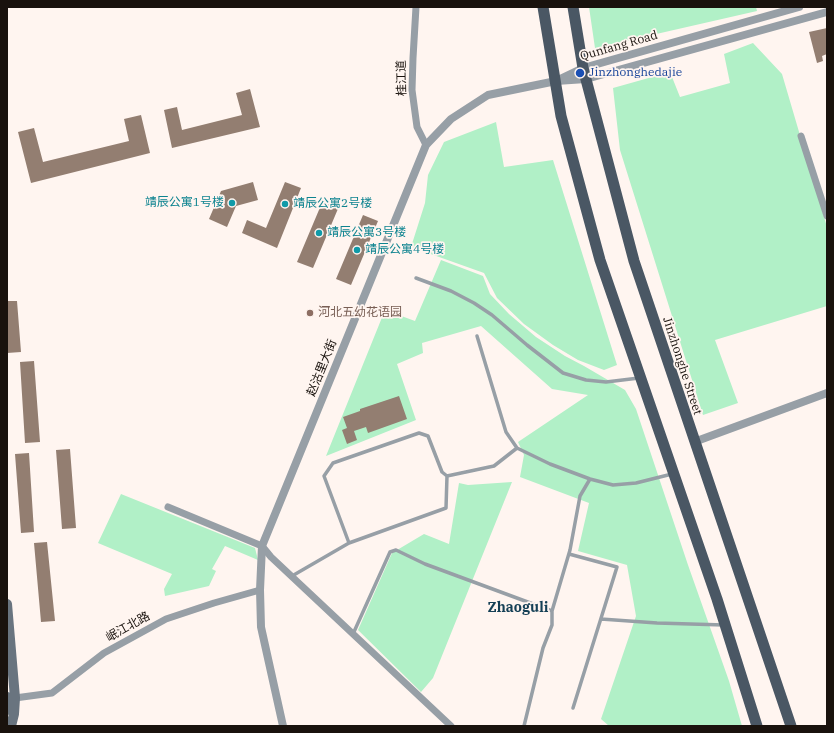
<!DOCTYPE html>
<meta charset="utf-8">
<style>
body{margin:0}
#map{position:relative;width:834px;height:733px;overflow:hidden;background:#fff5f0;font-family:"IBM Plex Serif",serif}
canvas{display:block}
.frame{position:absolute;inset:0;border:8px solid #19120d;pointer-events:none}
</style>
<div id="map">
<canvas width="834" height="733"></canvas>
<div class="frame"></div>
</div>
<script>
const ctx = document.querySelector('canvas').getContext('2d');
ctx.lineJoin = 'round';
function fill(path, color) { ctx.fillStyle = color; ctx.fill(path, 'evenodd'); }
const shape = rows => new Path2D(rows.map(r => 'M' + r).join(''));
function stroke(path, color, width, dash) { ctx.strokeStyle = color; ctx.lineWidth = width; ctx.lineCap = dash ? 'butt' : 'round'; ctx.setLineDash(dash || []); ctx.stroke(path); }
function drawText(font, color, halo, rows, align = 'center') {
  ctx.font = font + ' "IBM Plex Serif","Noto Sans SC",serif'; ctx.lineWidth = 3.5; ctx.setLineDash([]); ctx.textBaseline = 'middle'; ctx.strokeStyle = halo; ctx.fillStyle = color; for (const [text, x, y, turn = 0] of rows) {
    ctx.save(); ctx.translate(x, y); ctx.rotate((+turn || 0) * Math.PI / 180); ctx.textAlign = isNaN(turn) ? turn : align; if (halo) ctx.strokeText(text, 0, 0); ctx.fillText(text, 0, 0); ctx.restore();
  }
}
const green = shape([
 [589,7,756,7,757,11,595,48],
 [753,43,782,74,827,227,827,306,715,340,738,403,703,415,620,150,613,88,670,72,680,97,730,83,724,54],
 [496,122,504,167,553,160,617,365,604,370,578,360,553,345,524,324,497,298,484,273,411,247,425,203,428,175,444,142],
 [441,260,483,276,490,294,509,314,536,337,565,356,584,366,625,390,636,409,688,565,729,681,742,726,609,726,601,719,636,616,627,565,578,551,589,503,520,477,524,455,518,442,588,395,552,389,481,326,422,343,423,353,397,364,416,420,326,456,385,310,415,321],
 [512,482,433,678,421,692,358,630,392,553,424,534,449,544,459,483,468,485],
 [121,494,255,548,258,560,225,546,212,569,216,571,209,586,165,596,164,589,172,574,98,543]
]);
const building = shape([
 [827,28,827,54,822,56,823,61,817,63,809,32],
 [250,89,260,127,172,148,164,110,177,107,182,130,242,115,236,93],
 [141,115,150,153,31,183,18,132,34,128,43,162,129,141,124,119],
 [253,182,258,200,236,206,227,227,209,219,221,191],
 [285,182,301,188,277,248,242,233,247,220,266,228],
 [324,198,340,204,313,268,297,262],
 [363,215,378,221,351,285,336,279],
 [7,301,17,301,21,352,7,353],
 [34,361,40,442,25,443,20,362],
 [399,396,407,419,368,433,366,427,354,431,357,440,347,444,342,430,347,428,343,417,360,411,360,409],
 [70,449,76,528,62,529,56,450],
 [29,453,34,532,21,533,15,454],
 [47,542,55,621,41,622,34,543]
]);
const service = shape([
 [416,278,451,291,474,303,492,315,527,345,563,373,586,380,606,382,639,378],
 [477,336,506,432,517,448,550,464,590,479,613,485,636,483,672,474],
 [349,543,324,476,333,463,419,433,428,436,442,472,447,476],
 [569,554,617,567,573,708],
 [292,576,349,543,446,508,447,476,494,466,517,448],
 [552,611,570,550,580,496,590,479],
 [601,619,657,623,724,625],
 [353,634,390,552,396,550,425,564,552,611,552,625,543,648,524,726]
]);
const minor = shape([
 [416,7,413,58,412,90,417,127,426,145],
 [801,136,827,216],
 [168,507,262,546,271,557,451,726],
 [15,698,52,693,104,653,166,619,214,603,260,590]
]);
const tertiary = shape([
 [560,79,583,68,799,7],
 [694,442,827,393],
 [283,726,261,627,260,590,262,546,426,145,451,119,488,95,556,81,586,79,827,12]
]);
const secondary = shape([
 [7,604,15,698,14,714,11,726],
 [7,697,7,710]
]);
const primary = shape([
 [543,7,561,116,600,260,717,599,757,726],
 [573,7,583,68,634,261,791,726]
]);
const markers = [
 [580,73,5,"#1a4fb4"],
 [232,203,4,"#0f9aa8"],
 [285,204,4,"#0f9aa8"],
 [319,233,4,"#0f9aa8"],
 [357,250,4,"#0f9aa8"],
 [310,313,4,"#8d6e63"]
];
const streetNames = [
 ["Qunfang Road",619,46,-16],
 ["桂江道",402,78,-91],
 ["Jinzhonghe Street",682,366,72],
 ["赵沽里大街",322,368,-68],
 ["岷江北路",128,627,-29]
];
const transitNames = [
 ["Jinzhonghedajie",589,73]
];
const cultureNames = [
 ["靖辰公寓1号楼",224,203,"right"],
 ["靖辰公寓2号楼",293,204],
 ["靖辰公寓3号楼",327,233],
 ["靖辰公寓4号楼",365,250]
];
const educationNames = [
 ["河北五幼花语园",318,313]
];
const quarterNames = [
 ["Zhaoguli",518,608]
];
fill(green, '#b1f0c7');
fill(building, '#937e71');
stroke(service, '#979fa6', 3.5);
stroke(minor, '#979fa6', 7);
stroke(tertiary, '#979fa6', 8);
stroke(secondary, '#69747f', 10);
stroke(primary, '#4a5764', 11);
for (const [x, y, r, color] of markers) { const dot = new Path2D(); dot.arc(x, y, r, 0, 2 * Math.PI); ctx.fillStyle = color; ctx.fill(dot); stroke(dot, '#fff5f0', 1.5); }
drawText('12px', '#19120d', '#fff5f0', streetNames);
drawText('12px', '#164399', '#fff5f0', transitNames, 'left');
drawText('12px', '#0d838f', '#fff5f0', cultureNames, 'left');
drawText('12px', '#785e54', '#fff5f0', educationNames, 'left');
drawText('bold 14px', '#143f55', '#fff5f0', quarterNames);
</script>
